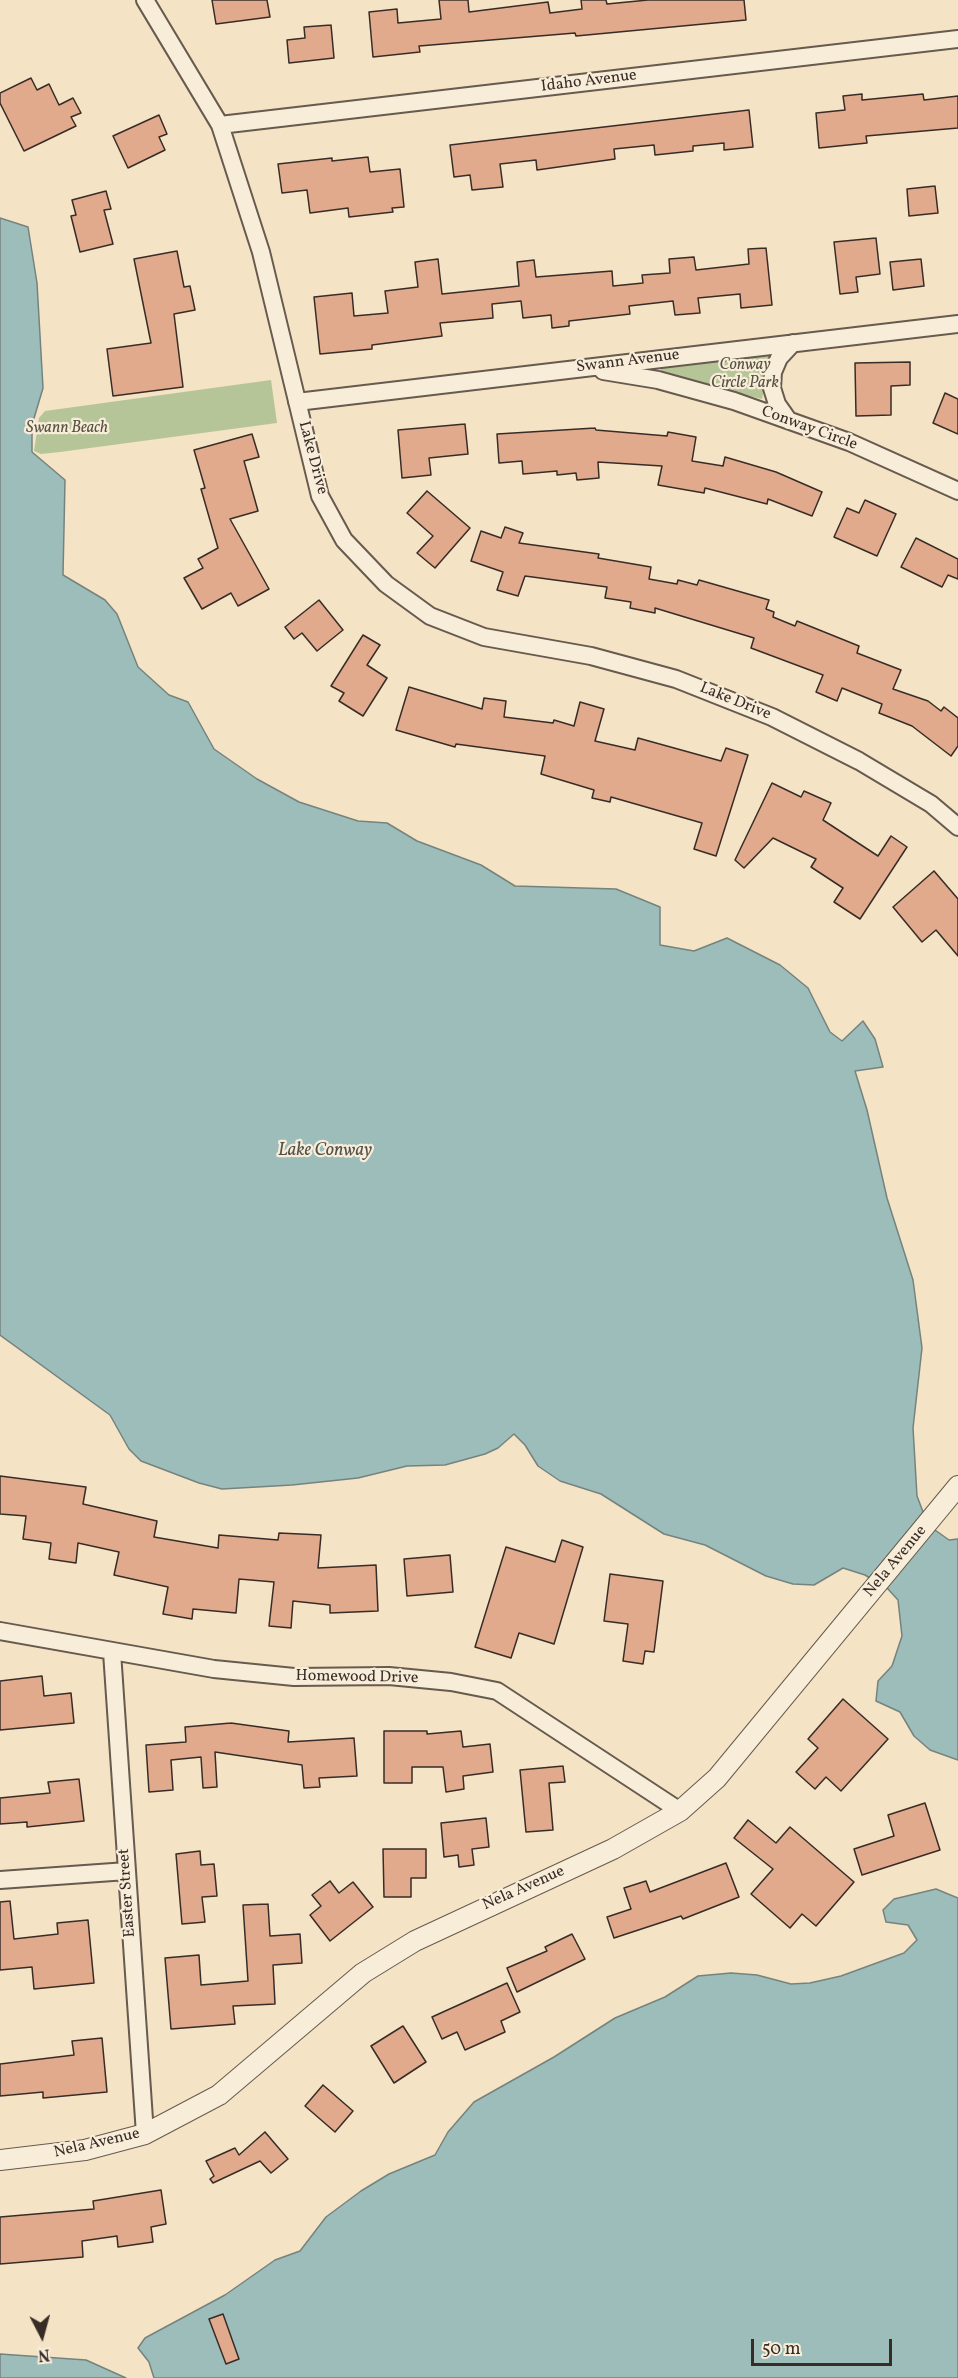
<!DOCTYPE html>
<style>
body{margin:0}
#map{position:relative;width:958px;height:2378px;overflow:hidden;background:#f4e3c4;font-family:Vollkorn,serif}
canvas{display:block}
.north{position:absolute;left:12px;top:2306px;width:60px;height:60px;-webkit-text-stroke:4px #f8edd9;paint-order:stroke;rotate:174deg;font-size:16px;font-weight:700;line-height:24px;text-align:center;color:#382c27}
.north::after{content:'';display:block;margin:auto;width:21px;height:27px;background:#382c27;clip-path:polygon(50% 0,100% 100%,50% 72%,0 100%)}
.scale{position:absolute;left:751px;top:2339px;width:141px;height:27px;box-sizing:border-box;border:3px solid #382c27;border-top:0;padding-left:8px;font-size:18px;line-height:21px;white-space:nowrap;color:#382c27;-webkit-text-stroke:4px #f8edd9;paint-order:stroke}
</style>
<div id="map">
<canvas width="958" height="2378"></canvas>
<div class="north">N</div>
<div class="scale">50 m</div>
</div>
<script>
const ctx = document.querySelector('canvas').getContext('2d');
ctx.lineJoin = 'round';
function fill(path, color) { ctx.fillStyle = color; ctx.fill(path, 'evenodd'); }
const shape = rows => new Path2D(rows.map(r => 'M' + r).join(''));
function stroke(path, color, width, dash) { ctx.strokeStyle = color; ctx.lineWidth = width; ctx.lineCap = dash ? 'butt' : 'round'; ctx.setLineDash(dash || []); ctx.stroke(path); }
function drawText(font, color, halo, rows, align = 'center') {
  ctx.font = font + ' Vollkorn,serif'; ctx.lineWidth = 4.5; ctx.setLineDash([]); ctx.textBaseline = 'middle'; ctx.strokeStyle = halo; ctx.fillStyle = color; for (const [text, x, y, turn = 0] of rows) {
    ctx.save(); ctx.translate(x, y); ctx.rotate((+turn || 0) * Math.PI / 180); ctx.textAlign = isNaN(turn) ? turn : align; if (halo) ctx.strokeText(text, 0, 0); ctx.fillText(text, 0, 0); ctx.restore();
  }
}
const green = shape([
 [772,353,762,399,662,375,661,370,663,366],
 [271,380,277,423,60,452,41,454,34,451,39,418,45,411]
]);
const water = shape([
 [0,218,28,227,37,283,43,388,32,425,32,452,65,480,63,575,105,600,117,614,138,667,169,695,188,702,214,749,257,779,299,802,358,821,387,823,417,841,481,865,515,886,616,889,660,907,660,945,694,951,727,938,780,965,808,988,830,1032,842,1041,863,1021,875,1039,883,1067,855,1071,867,1110,887,1198,913,1280,922,1348,913,1428,917,1496,928,1525,949,1540,958,1539,958,1760,930,1750,914,1736,900,1712,876,1701,878,1681,892,1666,902,1636,898,1600,888,1589,865,1575,843,1568,814,1585,793,1584,766,1576,705,1545,664,1534,601,1494,560,1481,538,1466,525,1445,514,1434,498,1448,485,1454,445,1465,407,1466,358,1478,292,1485,222,1489,199,1483,141,1461,129,1449,110,1415,0,1335,0,218],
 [936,1889,958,1898,958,2378,154,2378,149,2362,138,2348,145,2338,225,2295,275,2260,300,2251,326,2217,361,2191,389,2174,435,2155,448,2132,474,2102,554,2057,615,2018,665,1997,698,1976,731,1973,757,1975,791,1984,810,1983,841,1976,904,1953,917,1940,908,1925,886,1922,883,1910,894,1899,936,1889],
 [0,2354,86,2360,126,2378,0,2378,0,2354]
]);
const building = shape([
 [212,0,267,0,270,17,216,24,212,0],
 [439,0,468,0,469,12,548,2,550,13,582,9,581,0,606,0,607,4,648,0,744,0,746,20,576,36,575,33,419,46,420,52,373,57,369,12,397,9,398,23,441,19,439,0],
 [331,25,334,58,289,63,287,40,305,38,304,27,331,25],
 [31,78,37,90,49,84,59,105,73,98,81,113,71,117,76,126,24,151,0,103,0,93,31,78],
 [862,94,862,100,923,94,924,100,958,96,958,128,866,136,867,143,819,148,816,113,845,110,843,96,862,94],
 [749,110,753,147,724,150,724,143,693,146,693,151,655,155,654,145,614,149,615,159,537,170,536,160,500,164,503,187,472,190,470,175,454,177,450,145,749,110],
 [159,115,167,134,159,137,165,150,128,168,113,136,159,115],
 [368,157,370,172,400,169,404,207,392,208,393,212,349,217,348,208,310,213,307,190,282,193,278,164,332,158,332,161,368,157],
 [935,186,938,213,909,216,907,189,935,186],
 [106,191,111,209,104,210,113,244,80,252,71,216,76,215,72,200,106,191],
 [876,238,880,274,856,277,858,292,840,294,834,242,876,238],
 [766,248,772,305,741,308,740,294,698,298,700,313,675,315,673,301,629,306,630,314,569,321,569,326,552,328,551,315,523,318,521,301,492,304,493,318,440,323,442,336,372,345,372,349,320,354,314,297,352,293,354,316,388,313,385,291,418,287,415,262,438,259,442,294,519,286,517,262,534,260,536,277,612,271,613,286,643,283,642,275,670,273,669,259,694,257,696,270,749,264,748,249,766,248],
 [177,251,184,287,190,286,195,310,174,314,183,387,113,396,107,349,151,343,134,259,177,251],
 [921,259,924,286,893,290,890,262,921,259],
 [910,362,910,385,891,386,891,415,856,416,855,363,910,362],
 [945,393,958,399,958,434,933,423,945,393],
 [465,424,468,454,429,458,431,475,402,478,398,430,465,424],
 [595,428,596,430,667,436,668,432,696,437,692,461,723,466,725,457,776,472,822,492,812,516,768,499,767,504,705,488,704,493,658,485,662,466,598,462,599,478,577,480,576,473,557,475,557,471,523,474,522,461,499,463,497,434,595,428],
 [252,434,259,457,244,461,258,511,230,519,269,589,238,606,231,593,202,609,184,578,203,568,198,559,218,548,201,489,205,488,194,450,252,434],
 [427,491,470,528,435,568,417,553,433,536,407,513,427,491],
 [865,500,896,514,877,556,834,537,847,508,859,513,865,500],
 [505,527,523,533,519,543,599,554,598,558,651,567,649,579,677,584,678,580,697,585,699,580,769,600,766,609,774,612,773,617,795,626,797,621,859,646,857,653,901,670,893,689,928,701,941,711,944,707,958,718,958,746,951,756,912,726,879,713,882,704,842,688,837,701,816,692,823,675,751,648,754,638,655,608,655,613,630,608,631,602,605,598,607,587,525,576,518,596,497,590,503,572,471,561,481,531,501,538,505,527],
 [916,538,958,559,958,579,948,575,942,587,901,567,916,538],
 [319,600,343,630,317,651,302,633,294,639,285,627,319,600],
 [363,635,380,645,367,665,387,678,363,716,339,701,344,693,331,686,363,635],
 [409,687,482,709,484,698,506,701,504,717,553,723,554,720,574,726,580,702,604,709,595,741,635,750,638,738,721,761,726,748,748,755,716,856,694,849,702,823,611,797,610,802,592,798,594,790,541,774,545,756,456,744,455,747,396,730,409,687],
 [772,783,801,797,804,791,831,803,823,820,878,856,891,836,907,847,860,919,834,902,843,888,811,867,816,859,773,838,744,868,735,860,772,783],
 [934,871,958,899,958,956,936,930,922,942,893,907,934,871],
 [0,1476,86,1487,83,1504,157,1521,154,1537,218,1548,219,1535,278,1540,279,1533,321,1535,318,1568,376,1565,378,1611,330,1613,330,1605,293,1601,291,1628,269,1626,274,1582,239,1579,236,1613,193,1609,192,1619,163,1614,168,1587,114,1575,119,1552,78,1543,76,1563,49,1559,51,1543,23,1539,26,1516,0,1514,0,1476],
 [562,1540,583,1547,554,1644,519,1633,511,1658,475,1647,506,1547,555,1562,562,1540],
 [450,1555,453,1592,407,1596,404,1559,450,1555],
 [610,1574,663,1581,654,1652,645,1651,643,1664,623,1661,628,1624,604,1621,610,1574],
 [42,1676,44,1696,71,1693,74,1723,0,1730,0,1681,42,1676],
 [843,1699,888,1739,841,1791,826,1777,815,1789,796,1772,818,1748,808,1739,843,1699],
 [231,1723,289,1731,288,1742,354,1738,357,1776,319,1778,320,1787,304,1788,302,1765,215,1752,217,1787,203,1788,201,1757,171,1760,173,1790,149,1792,146,1745,186,1742,185,1727,231,1723],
 [384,1731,427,1731,427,1734,461,1731,463,1747,490,1744,493,1772,463,1776,464,1789,446,1792,443,1767,412,1767,412,1783,384,1783,384,1731],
 [563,1766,565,1782,549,1783,553,1830,526,1832,520,1770,563,1766],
 [79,1779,84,1821,27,1827,27,1822,0,1824,0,1798,50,1793,48,1782,79,1779],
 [925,1803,940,1850,862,1875,854,1849,894,1836,888,1815,925,1803],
 [486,1818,489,1847,472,1849,474,1865,459,1867,458,1855,444,1857,441,1823,486,1818],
 [748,1820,776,1843,790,1827,854,1882,816,1926,802,1914,790,1928,751,1894,773,1869,734,1838,748,1820],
 [383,1849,426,1849,426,1878,411,1878,411,1897,384,1897,383,1849],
 [200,1851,201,1865,214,1864,217,1896,202,1897,205,1922,182,1924,176,1854,200,1851],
 [726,1863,739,1897,683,1919,681,1916,614,1938,607,1917,631,1909,624,1888,646,1881,650,1892,726,1863],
 [330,1881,339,1893,353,1882,373,1907,330,1941,310,1915,321,1906,312,1895,330,1881],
 [10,1901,14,1939,58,1934,57,1923,88,1920,94,1983,34,1989,32,1967,0,1970,0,1902,10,1901],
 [268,1904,270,1936,300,1934,302,1963,273,1965,275,2004,233,2006,235,2024,171,2029,165,1958,199,1955,201,1985,248,1981,243,1905,268,1904],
 [572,1934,585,1959,517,1992,507,1968,547,1951,545,1947,572,1934],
 [507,1983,520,2012,501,2021,505,2032,465,2050,457,2032,442,2039,432,2017,507,1983],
 [403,2026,426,2062,394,2083,371,2046,403,2026],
 [102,2038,107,2092,43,2098,43,2092,0,2096,0,2064,74,2055,72,2041,102,2038],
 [323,2085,353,2111,335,2132,305,2106,323,2085],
 [265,2132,288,2159,271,2173,260,2161,213,2183,210,2179,214,2176,206,2161,235,2148,239,2155,265,2132],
 [161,2190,166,2224,151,2227,153,2242,118,2247,117,2236,82,2241,83,2257,0,2264,0,2217,94,2209,93,2201,161,2190],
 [223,2314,239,2359,226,2364,209,2319,223,2314]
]);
const minor = shape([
 [145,0,220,125,261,252,320,496,344,540,386,584,430,616,484,637,591,656,676,679,772,717,859,761,931,804,958,827],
 [220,125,958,39],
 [603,371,658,380,734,401,849,442,958,491],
 [297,402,958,324],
 [789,421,777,404,772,388,773,372,779,358,793,343],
 [0,1631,214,1669,294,1677,389,1676,451,1682,497,1691,680,1811],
 [112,1652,145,2134],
 [0,1880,127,1871]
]);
const tertiary = shape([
 [0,2160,85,2150,145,2134,219,2095,363,1973,415,1941,613,1849,680,1811,717,1778,958,1486]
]);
const streetNames = [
 ["Idaho Avenue",589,82,-7],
 ["Swann Avenue",628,362,-7],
 ["Conway Circle",809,429,20],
 ["Lake Drive",312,458,75],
 ["Lake Drive",735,702,22],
 ["Nela Avenue",896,1562,-50],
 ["Homewood Drive",357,1678,1],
 ["Nela Avenue",524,1889,-24],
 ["Easter Street",128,1893,-94],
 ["Nela Avenue",97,2144,-13]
];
const parkNames = [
 ["Conway",745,366],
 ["Circle Park",745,384],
 ["Swann Beach",67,429]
];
const waterNames = [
 ["Lake Conway",325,1152]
];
fill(green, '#b6c598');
fill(water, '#9dbdba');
stroke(water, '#75837f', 1.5);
fill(building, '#e1aa8d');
stroke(building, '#382c27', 1.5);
stroke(minor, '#675a4e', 20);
stroke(tertiary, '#675a4e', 22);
stroke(minor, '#f8edd9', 16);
stroke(tertiary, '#f8edd9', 20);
drawText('16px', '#382c27', '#f8edd9', streetNames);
drawText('italic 16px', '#585243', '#f8edd9', parkNames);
drawText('italic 18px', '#51504c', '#f8edd9', waterNames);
</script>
